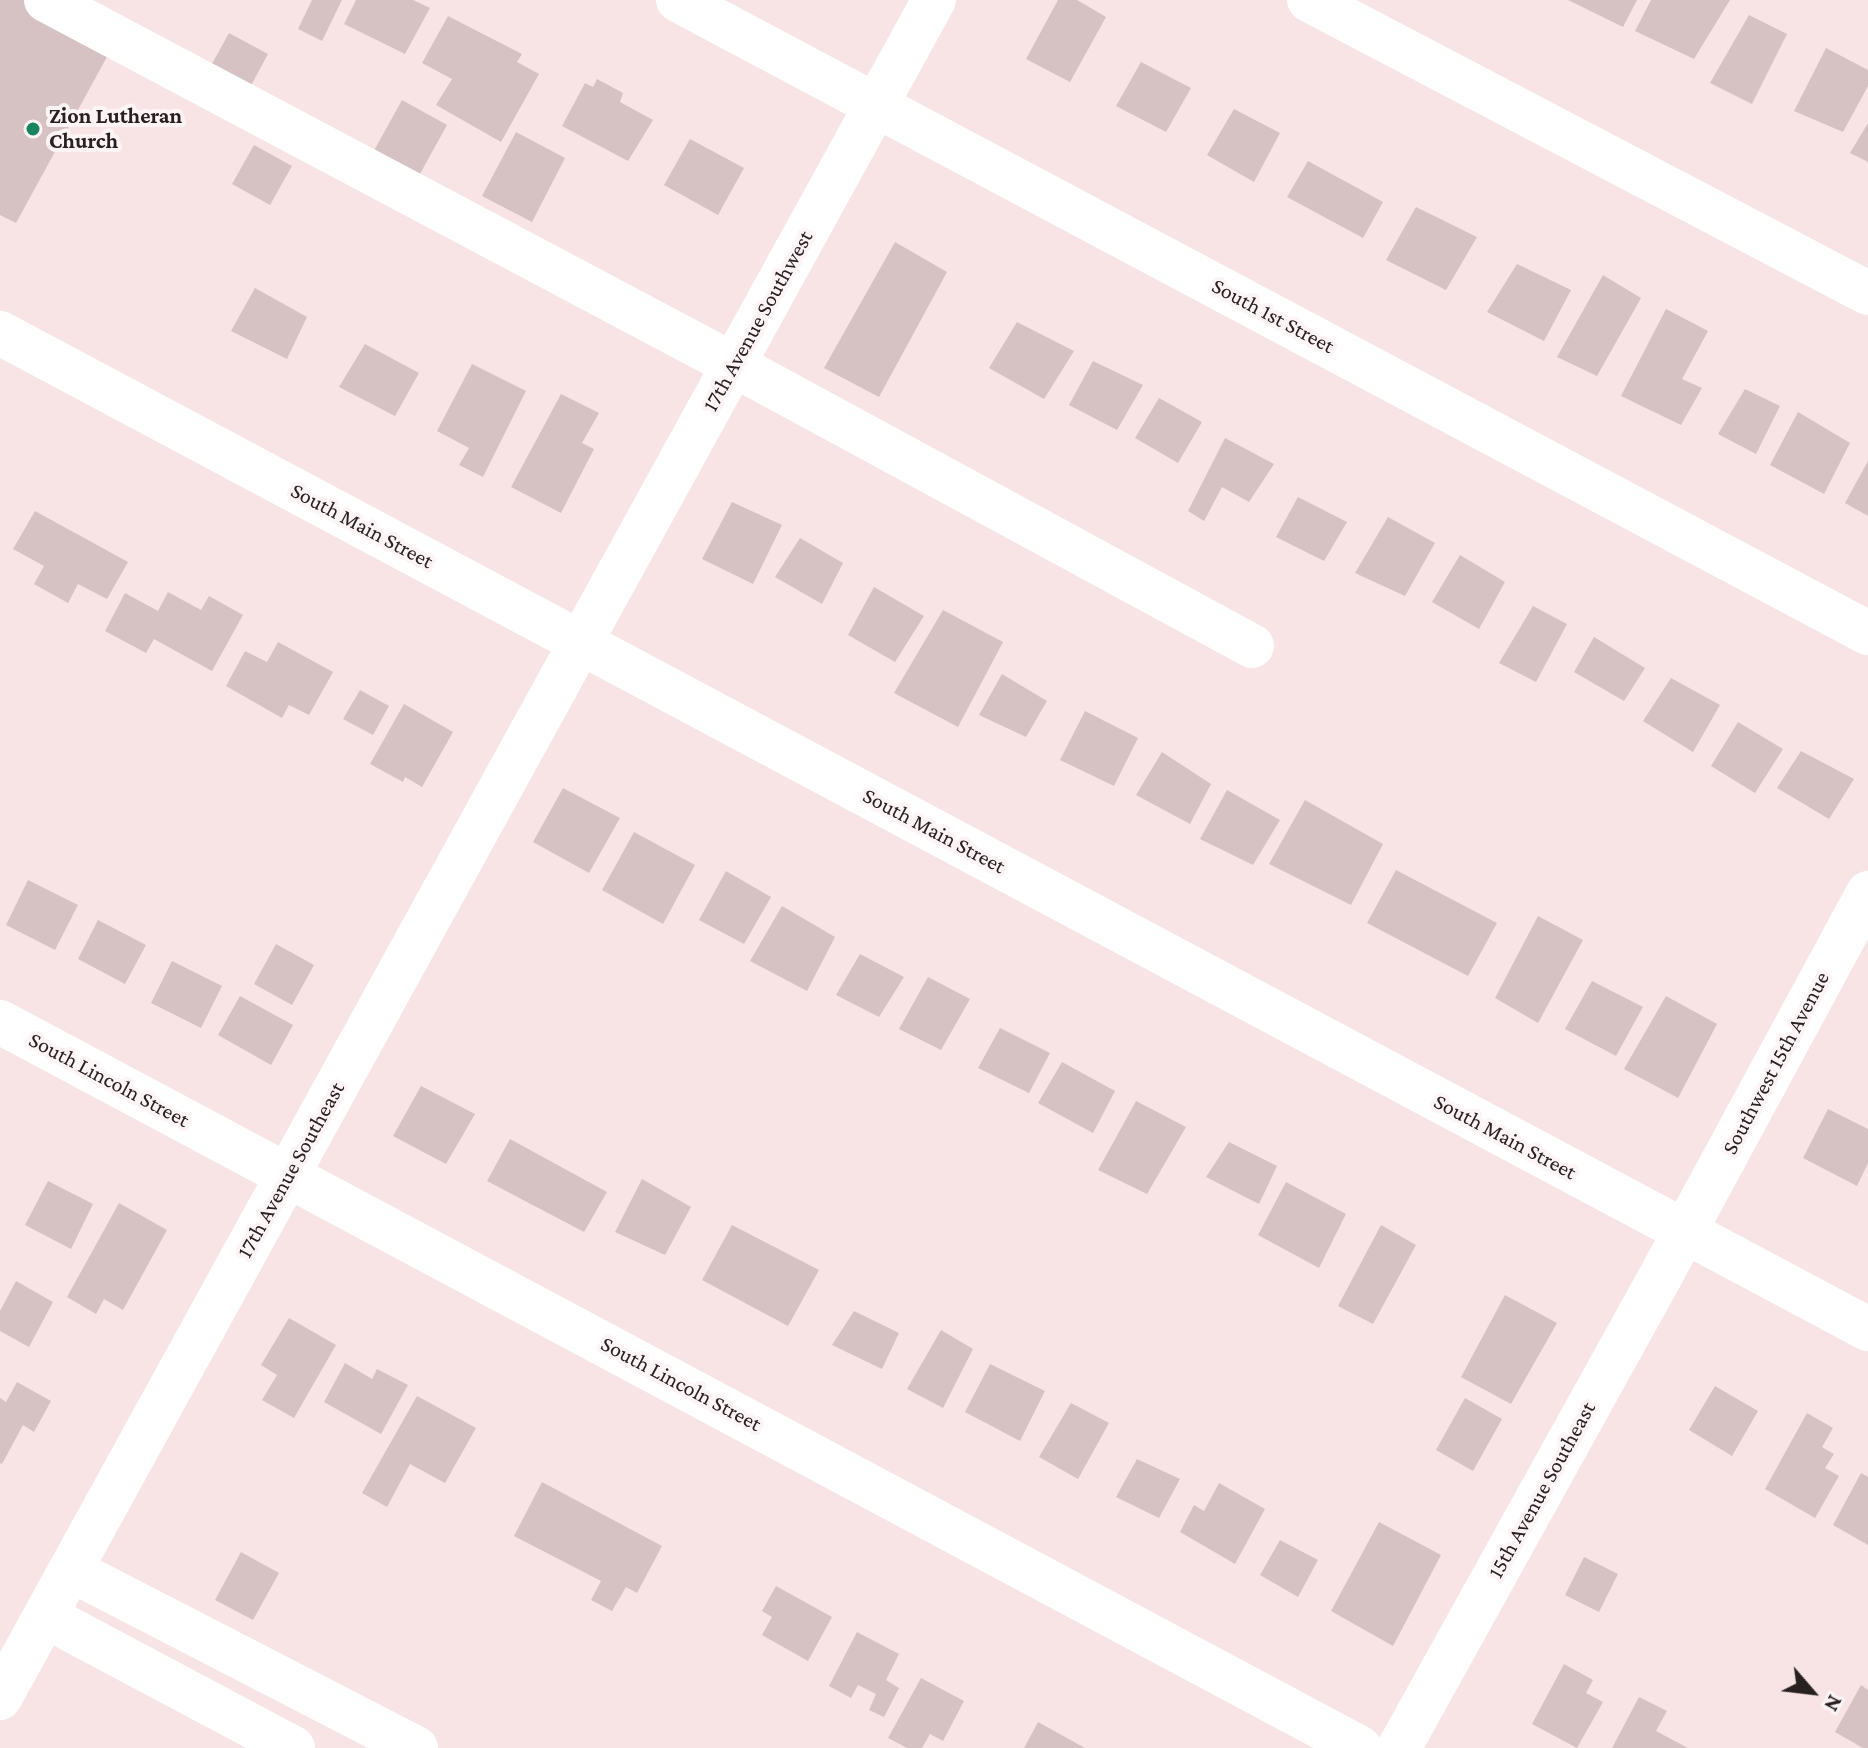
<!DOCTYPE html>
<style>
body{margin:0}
#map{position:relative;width:1868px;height:1748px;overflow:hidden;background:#f8e4e5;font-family:"Crimson Pro",serif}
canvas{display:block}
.north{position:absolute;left:1772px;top:1652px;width:80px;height:80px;-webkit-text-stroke:6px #fdf5f5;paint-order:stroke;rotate:118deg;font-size:22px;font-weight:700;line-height:32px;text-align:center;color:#282121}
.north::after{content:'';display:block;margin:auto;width:28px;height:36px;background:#282121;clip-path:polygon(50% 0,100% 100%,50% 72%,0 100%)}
</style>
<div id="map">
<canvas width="1868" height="1748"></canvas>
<div class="north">N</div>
</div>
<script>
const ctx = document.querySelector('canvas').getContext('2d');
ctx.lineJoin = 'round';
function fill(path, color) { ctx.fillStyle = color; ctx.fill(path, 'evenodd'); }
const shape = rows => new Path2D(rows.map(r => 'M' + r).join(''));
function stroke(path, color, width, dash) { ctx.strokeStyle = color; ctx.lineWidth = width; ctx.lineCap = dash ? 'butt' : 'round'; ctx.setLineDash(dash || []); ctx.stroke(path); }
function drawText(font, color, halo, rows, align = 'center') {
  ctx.font = font + ' "Crimson Pro",serif'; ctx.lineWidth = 8; ctx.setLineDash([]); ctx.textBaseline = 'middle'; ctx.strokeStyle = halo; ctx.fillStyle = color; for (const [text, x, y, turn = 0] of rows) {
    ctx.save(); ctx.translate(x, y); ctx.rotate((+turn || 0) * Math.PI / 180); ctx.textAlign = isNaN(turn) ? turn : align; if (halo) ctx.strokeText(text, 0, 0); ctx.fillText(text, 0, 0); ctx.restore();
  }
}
const building = shape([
 [0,0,29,0,114,44,16,223,0,215],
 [312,0,342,0,322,41,298,29],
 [356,0,413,0,430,8,405,54,344,24],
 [1058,0,1077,0,1106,17,1070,82,1026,59],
 [1568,0,1637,0,1623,27],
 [1651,0,1730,0,1694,59,1635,31],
 [1749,15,1787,34,1752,104,1710,83],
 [448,16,522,54,517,62,539,74,501,142,436,105,452,79,422,63],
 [229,33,268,54,247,93,208,71],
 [1826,48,1868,70,1868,86,1843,132,1794,111],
 [1141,62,1191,88,1166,132,1116,106],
 [597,79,623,93,620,102,653,120,628,161,562,126,585,83,593,87],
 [402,100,447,125,416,181,371,156],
 [1234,109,1280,133,1254,182,1207,155],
 [1868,123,1868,162,1850,153],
 [516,132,565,158,532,222,482,196],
 [690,139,744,168,718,215,664,185],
 [254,145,292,166,270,205,232,184],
 [1308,161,1383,202,1363,238,1287,197],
 [1416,207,1477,237,1446,290,1386,260],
 [895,242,947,272,879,397,824,368],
 [1517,264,1571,290,1544,341,1487,312],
 [1603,275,1641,298,1597,376,1557,357],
 [255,288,307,317,287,359,231,331],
 [1666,309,1708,331,1682,379,1702,388,1681,425,1621,396],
 [1017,322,1074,351,1044,399,989,368],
 [365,344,419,373,395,416,339,387],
 [1093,361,1143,385,1117,430,1069,405],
 [472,364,526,391,483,477,459,465,469,448,437,431],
 [1745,389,1780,406,1756,454,1718,434],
 [561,394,599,413,582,443,594,449,561,513,511,487],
 [1159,398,1202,422,1178,463,1135,438],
 [1798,412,1850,443,1824,494,1770,465],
 [1225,438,1274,464,1249,502,1222,487,1204,521,1188,511],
 [1868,461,1868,516,1845,503],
 [1298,497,1347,522,1324,561,1276,537],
 [732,502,782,525,753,584,702,559],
 [35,511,128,562,107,599,78,584,68,603,34,584,44,566,13,549],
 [1388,517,1435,543,1405,596,1355,573],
 [800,538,843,563,822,604,775,577],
 [1460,555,1505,582,1479,629,1432,602],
 [874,587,924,616,895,662,848,635],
 [168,592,201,610,209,596,243,615,212,671,154,639,146,653,105,631,125,593,158,611],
 [1533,606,1567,624,1536,682,1499,663],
 [943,610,1003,642,958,727,894,693],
 [1594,637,1645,668,1624,701,1574,672],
 [278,642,333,672,309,715,289,705,282,718,226,686,245,651,267,662],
 [1002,674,1047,701,1026,737,979,715],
 [1671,678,1720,705,1693,752,1643,721],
 [360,690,389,706,373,735,343,719],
 [404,704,453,732,422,787,405,777,403,782,370,764],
 [1085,711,1138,738,1114,786,1060,760],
 [1738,722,1783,749,1755,793,1711,766],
 [1801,751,1854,779,1829,819,1777,788],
 [1162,752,1211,784,1190,824,1136,795],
 [563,788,620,818,589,873,533,842],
 [1227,790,1280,820,1253,865,1200,839],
 [1305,800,1383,844,1351,905,1269,864],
 [634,832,695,865,663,924,602,890],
 [1396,870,1497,923,1468,976,1367,923],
 [726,871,771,897,744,944,699,920],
 [28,880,78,905,55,950,6,925],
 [782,906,835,937,807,991,750,961],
 [1538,916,1583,940,1538,1023,1495,998],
 [98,920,146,945,125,984,78,959],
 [276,944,314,965,292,1005,254,984],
 [860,954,904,977,879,1017,836,995],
 [172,961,222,986,201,1028,151,1003],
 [928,977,970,999,941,1050,899,1029],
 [1592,981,1643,1007,1616,1056,1565,1029],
 [240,996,293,1025,271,1065,218,1035],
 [1666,996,1717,1024,1678,1098,1624,1069],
 [1000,1028,1050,1053,1029,1093,978,1068],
 [1062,1062,1115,1091,1093,1133,1038,1103],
 [421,1086,475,1114,446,1164,393,1136],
 [1136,1101,1186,1127,1147,1194,1098,1170],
 [1828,1109,1868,1129,1868,1163,1857,1186,1803,1158],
 [510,1139,607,1192,584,1232,487,1181],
 [1229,1142,1277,1166,1259,1204,1206,1177],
 [642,1179,691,1207,665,1255,615,1232],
 [48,1181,93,1204,71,1249,25,1225],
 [1286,1182,1346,1214,1319,1268,1258,1235],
 [119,1203,167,1230,123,1310,104,1299,96,1314,67,1297],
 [732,1225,819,1270,788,1326,702,1280],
 [1381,1225,1416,1245,1373,1324,1338,1306],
 [16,1281,53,1302,29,1347,0,1331,0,1311],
 [1505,1295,1557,1323,1511,1404,1461,1377],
 [854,1311,899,1333,882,1369,832,1345],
 [289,1318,336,1345,294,1418,262,1400,277,1375,261,1365],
 [941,1330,973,1349,943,1408,907,1389],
 [345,1363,372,1379,377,1369,408,1385,381,1434,324,1402],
 [990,1364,1045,1391,1020,1441,965,1412],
 [17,1382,51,1401,34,1432,23,1425,2,1464,0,1463,0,1398,6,1402],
 [1715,1386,1758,1411,1732,1456,1689,1430],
 [417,1396,476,1428,445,1483,410,1464,387,1507,362,1493],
 [1465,1398,1502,1419,1473,1471,1436,1450],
 [1071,1403,1109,1423,1078,1479,1039,1457],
 [1807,1413,1833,1428,1822,1447,1834,1454,1825,1468,1839,1476,1815,1518,1765,1489],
 [1137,1459,1180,1479,1159,1518,1116,1497],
 [1861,1473,1868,1477,1868,1545,1833,1525],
 [542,1482,662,1546,637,1593,626,1587,612,1611,591,1600,601,1581,514,1536],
 [1219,1483,1265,1509,1235,1564,1180,1532,1194,1505,1204,1511],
 [1379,1522,1441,1555,1393,1646,1331,1611],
 [1280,1540,1318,1560,1298,1597,1260,1575],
 [241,1552,279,1573,253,1620,215,1600],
 [1584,1557,1618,1574,1599,1612,1565,1595],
 [776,1586,832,1617,808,1661,762,1635,772,1617,762,1611],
 [857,1632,899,1654,886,1680,899,1688,884,1717,869,1710,876,1694,858,1685,851,1698,829,1686],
 [1564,1664,1593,1680,1586,1693,1603,1702,1577,1748,1532,1724],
 [921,1678,964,1701,943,1741,930,1734,922,1748,907,1748,888,1738],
 [1861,1685,1868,1690,1868,1748,1863,1748,1835,1732],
 [1639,1697,1667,1711,1656,1731,1688,1748,1612,1748],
 [1038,1722,1085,1748,1024,1748]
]);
const minor = shape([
 [46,0,734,365,1252,646],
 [678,0,1868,633],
 [1309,0,1868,293],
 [0,333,1868,1329],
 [0,1022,1360,1748],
 [71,1570,416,1748],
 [45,1616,293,1748],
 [0,1698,934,0],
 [1399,1748,1659,1279,1868,893]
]);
const markers = [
 [33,129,8,"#1a835f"]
];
const poiNames = [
 ["Zion Lutheran",49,116],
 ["Church",49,141]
];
const streetNames = [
 ["South 1st Street",1273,316,28],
 ["17th Avenue Southwest",758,321,-61],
 ["South Main Street",362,526,28],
 ["South Main Street",934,831,28],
 ["Southwest 15th Avenue",1776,1063,-62],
 ["South Lincoln Street",109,1080,28],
 ["South Main Street",1505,1137,28],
 ["17th Avenue Southeast",291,1170,-61],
 ["South Lincoln Street",681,1384,28],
 ["15th Avenue Southeast",1542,1490,-61]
];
fill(building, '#d6c2c3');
stroke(minor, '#fff', 44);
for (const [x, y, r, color] of markers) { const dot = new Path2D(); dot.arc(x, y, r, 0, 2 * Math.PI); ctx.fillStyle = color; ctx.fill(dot); stroke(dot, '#fdf5f5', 3); }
drawText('bold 22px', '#282121', '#fdf5f5', poiNames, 'left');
drawText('22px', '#282121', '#fdf5f5', streetNames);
</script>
